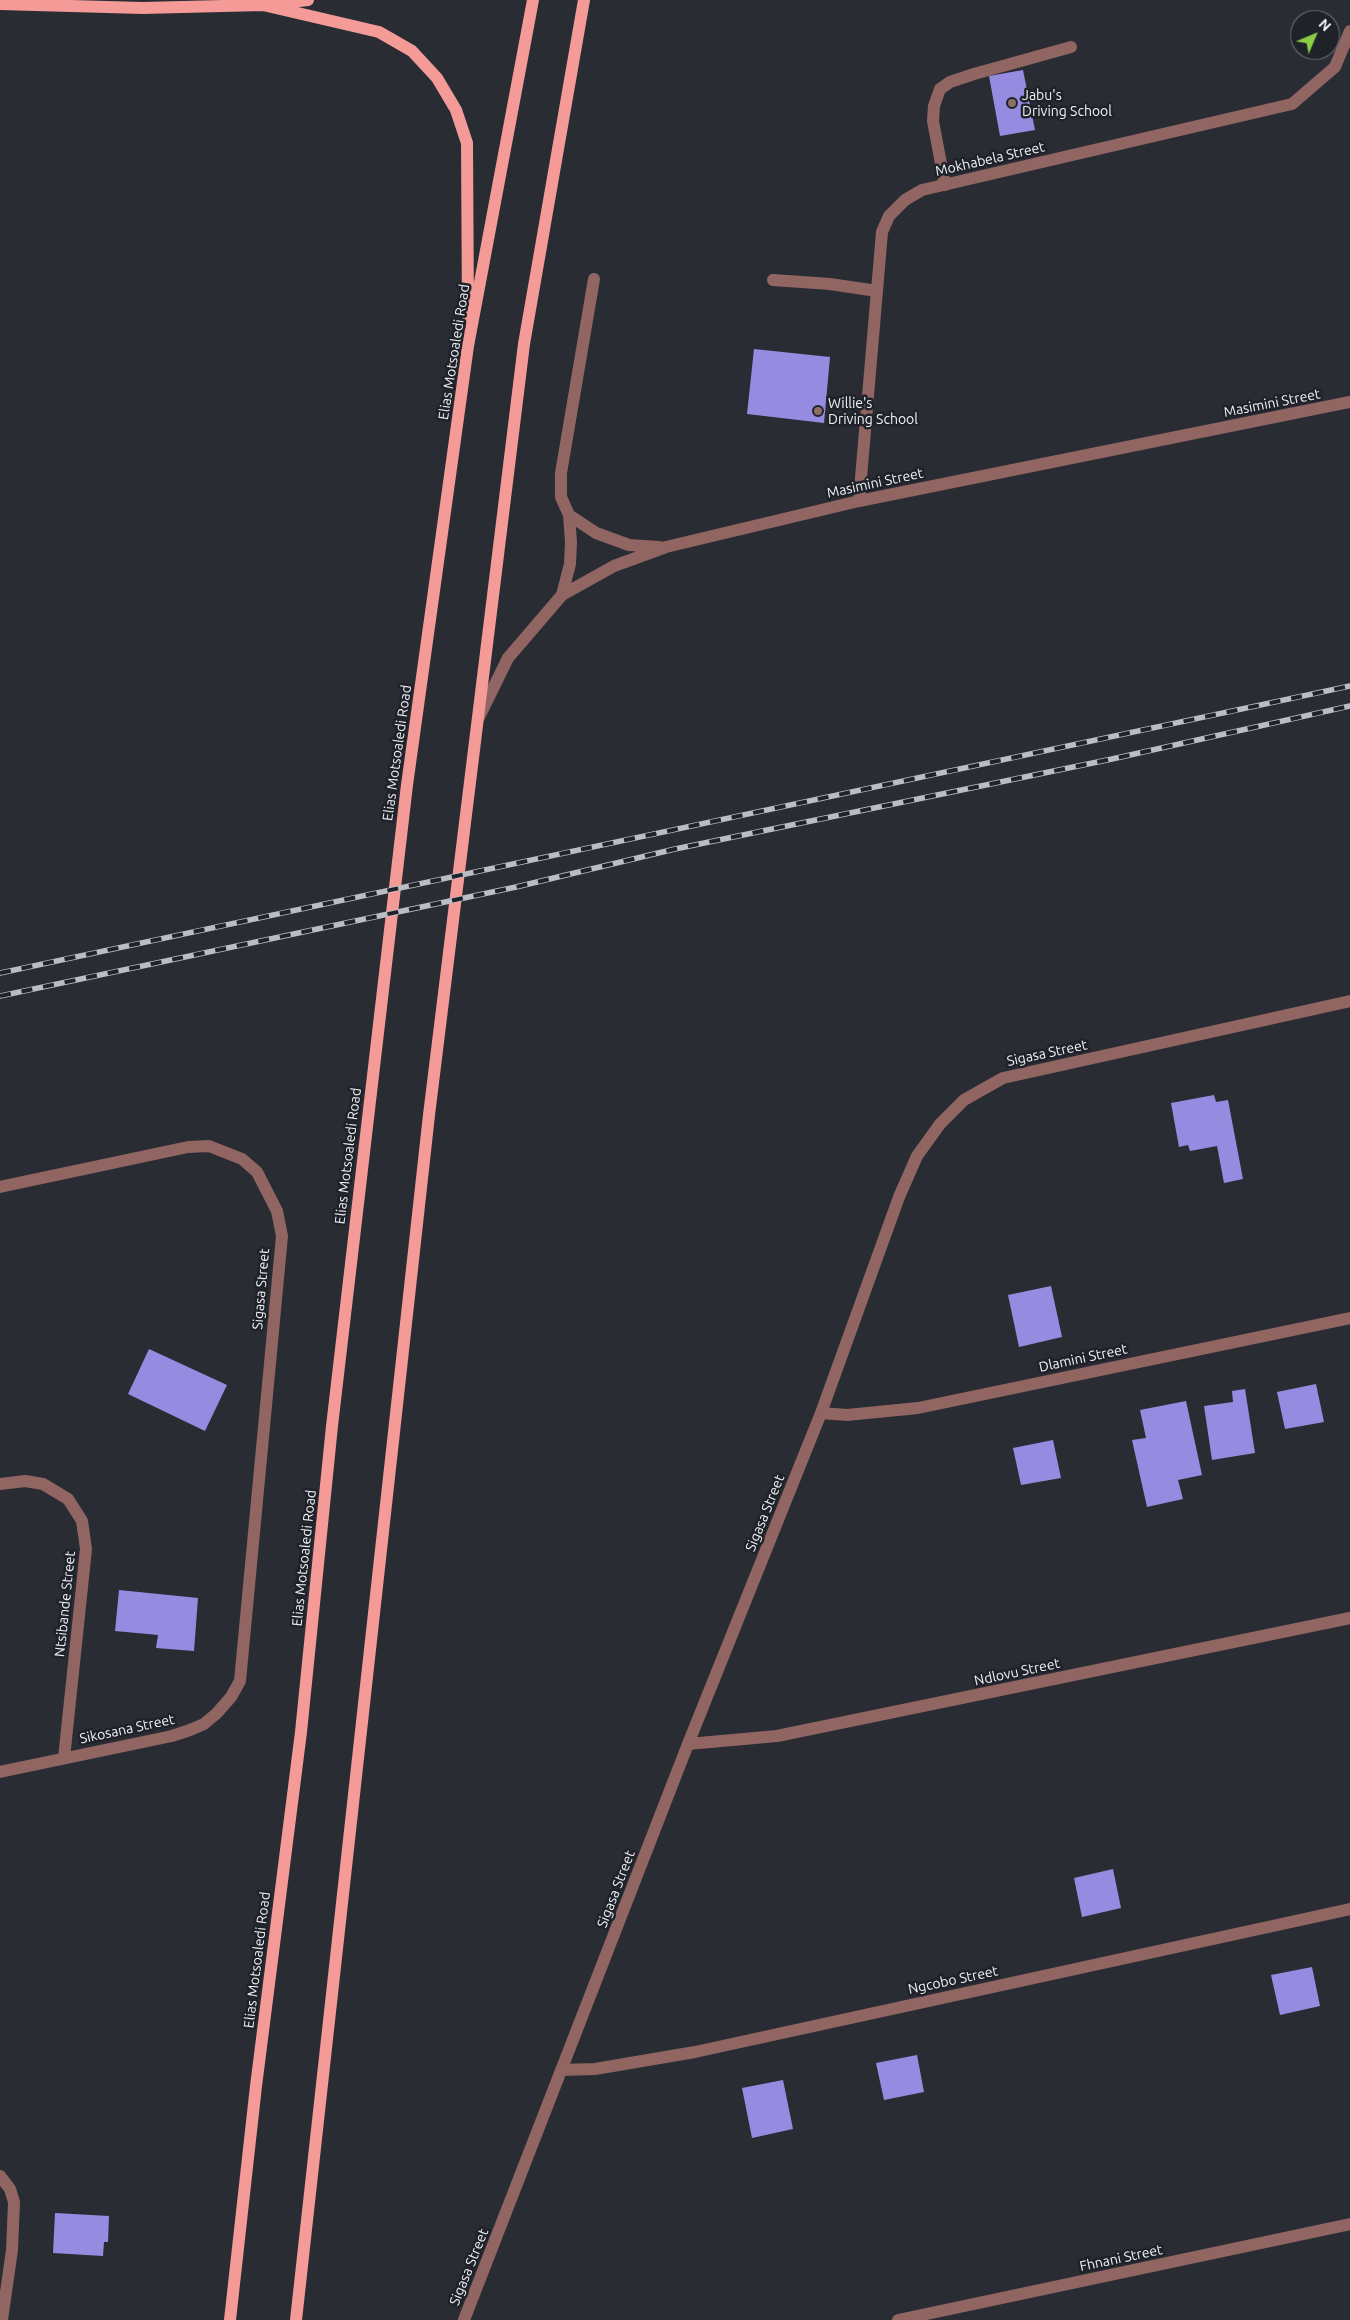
<!DOCTYPE html>
<style>
body{margin:0}
#map{position:relative;width:1350px;height:2320px;overflow:hidden;background:#2a2c34;font-family:Ubuntu,sans-serif}
canvas{display:block}
.north{position:absolute;left:1290px;top:10px;width:50px;height:50px;box-sizing:border-box;background:#20222a;border:1px solid #73757c;border-radius:50%;rotate:45deg;font-size:14px;font-weight:700;line-height:20px;text-align:center;color:#f0f2f7}
.north::after{content:'';display:block;margin:auto;width:18px;height:22px;background:#8bce46;clip-path:polygon(50% 0,100% 100%,50% 72%,0 100%)}
</style>
<div id="map">
<canvas width="1350" height="2320"></canvas>
<div class="north">N</div>
</div>
<script>
const ctx = document.querySelector('canvas').getContext('2d');
ctx.lineJoin = 'round';
function fill(path, color) { ctx.fillStyle = color; ctx.fill(path, 'evenodd'); }
const shape = rows => new Path2D(rows.map(r => 'M' + r).join(''));
function stroke(path, color, width, dash) { ctx.strokeStyle = color; ctx.lineWidth = width; ctx.lineCap = dash ? 'butt' : 'round'; ctx.setLineDash(dash || []); ctx.stroke(path); }
function drawText(font, color, halo, rows, align = 'center') {
  ctx.font = font + ' Ubuntu,sans-serif'; ctx.lineWidth = 5; ctx.setLineDash([]); ctx.textBaseline = 'middle'; ctx.strokeStyle = halo; ctx.fillStyle = color; for (const [text, x, y, turn = 0] of rows) {
    ctx.save(); ctx.translate(x, y); ctx.rotate((+turn || 0) * Math.PI / 180); ctx.textAlign = isNaN(turn) ? turn : align; if (halo) ctx.strokeText(text, 0, 0); ctx.fillText(text, 0, 0); ctx.restore();
  }
}
const building = shape([
 [1023,70,1035,130,1000,136,989,76],
 [754,349,830,357,824,423,747,414],
 [1214,1095,1216,1102,1228,1100,1243,1179,1224,1183,1217,1146,1190,1151,1188,1145,1179,1147,1171,1103],
 [1051,1286,1062,1337,1019,1347,1008,1295],
 [149,1349,227,1385,205,1431,128,1394],
 [1316,1384,1324,1422,1285,1429,1277,1392],
 [1245,1389,1255,1453,1212,1460,1204,1406,1233,1402,1232,1391],
 [1186,1401,1202,1475,1178,1480,1183,1499,1147,1507,1132,1440,1146,1438,1140,1410],
 [1053,1440,1061,1478,1021,1485,1013,1448],
 [119,1590,198,1598,194,1651,156,1648,158,1635,115,1631],
 [1113,1869,1121,1908,1082,1917,1074,1878],
 [1312,1967,1320,2006,1280,2015,1271,1975],
 [917,2055,924,2092,884,2100,876,2063],
 [783,2080,793,2129,752,2138,742,2088],
 [55,2213,109,2216,108,2242,104,2242,103,2256,53,2253]
]);
const minor = shape([
 [945,185,933,121,934,106,940,89,950,82,974,74,1071,47],
 [773,280,830,284,877,291],
 [859,501,882,232,889,216,905,200,922,190,1292,104,1335,67,1350,31],
 [569,515,596,533,629,545,659,547],
 [562,595,570,564,571,542,569,515,561,497,561,473,594,279],
 [479,717,508,658,562,595,614,566,666,547,859,501,1350,402],
 [0,1187,188,1147,209,1146,242,1159,257,1172,277,1211,282,1236,240,1681,231,1697,217,1713,204,1724,190,1730,172,1736,0,1772],
 [821,1413,847,1415,918,1408,1350,1318],
 [0,1484,25,1481,43,1484,68,1499,82,1521,86,1549,64,1758],
 [688,1744,777,1736,1350,1618],
 [561,2070,595,2069,695,2052,1350,1909],
 [0,2176,10,2189,14,2202,12,2250,2,2320],
 [464,2320,688,1744,821,1413,899,1197,917,1156,940,1124,964,1100,1003,1078,1350,1001],
 [898,2320,1350,2224]
]);
const major = shape([
 [0,4,142,8,263,5,308,0],
 [263,5,379,32,412,51,437,78,456,110,467,143,468,316],
 [230,2320,256,2086,301,1732,332,1426,407,785,468,346,533,0],
 [296,2320,429,1115,524,344,584,0]
]);
const rail = shape([
 [0,973,1350,686],
 [0,996,516,887,675,849,1112,759,1350,706]
]);
const markers = [
 [1012,103,5,"#8d6e63"],
 [818,411,5,"#8d6e63"]
];
const poiNames = [
 ["Jabu's",1022,95],
 ["Driving School",1022,111],
 ["Willie's",828,403],
 ["Driving School",828,419]
];
const streetNames = [
 ["Mokhabela Street",990,159,-13],
 ["Elias Motsoaledi Road",454,352,-81],
 ["Masimini Street",1272,403,-11],
 ["Masimini Street",875,483,-12],
 ["Elias Motsoaledi Road",397,753,-82],
 ["Sigasa Street",1047,1053,-12],
 ["Elias Motsoaledi Road",348,1156,-83],
 ["Sigasa Street",261,1289,-85],
 ["Dlamini Street",1083,1358,-12],
 ["Sigasa Street",765,1513,-68],
 ["Elias Motsoaledi Road",304,1558,-84],
 ["Ntsibande Street",65,1604,-84],
 ["Ndlovu Street",1017,1672,-12],
 ["Sikosana Street",127,1729,-12],
 ["Sigasa Street",616,1889,-69],
 ["Elias Motsoaledi Road",257,1960,-83],
 ["Ngcobo Street",953,1980,-12],
 ["Fhnani Street",1121,2258,-12],
 ["Sigasa Street",469,2267,-68]
];
fill(building, '#958ce2');
stroke(minor, '#906562', 12);
stroke(major, '#f49b97', 12);
stroke(rail, '#bbbdc3', 5.5);
stroke(rail, '#20222a', 4, [11]);
for (const [x, y, r, color] of markers) { const dot = new Path2D(); dot.arc(x, y, r, 0, 2 * Math.PI); ctx.fillStyle = color; ctx.fill(dot); stroke(dot, '#20222a', 2); }
drawText('14px', '#f0f2f7', '#20222a', poiNames, 'left');
drawText('14px', '#f0f2f7', '#20222a', streetNames);
</script>
